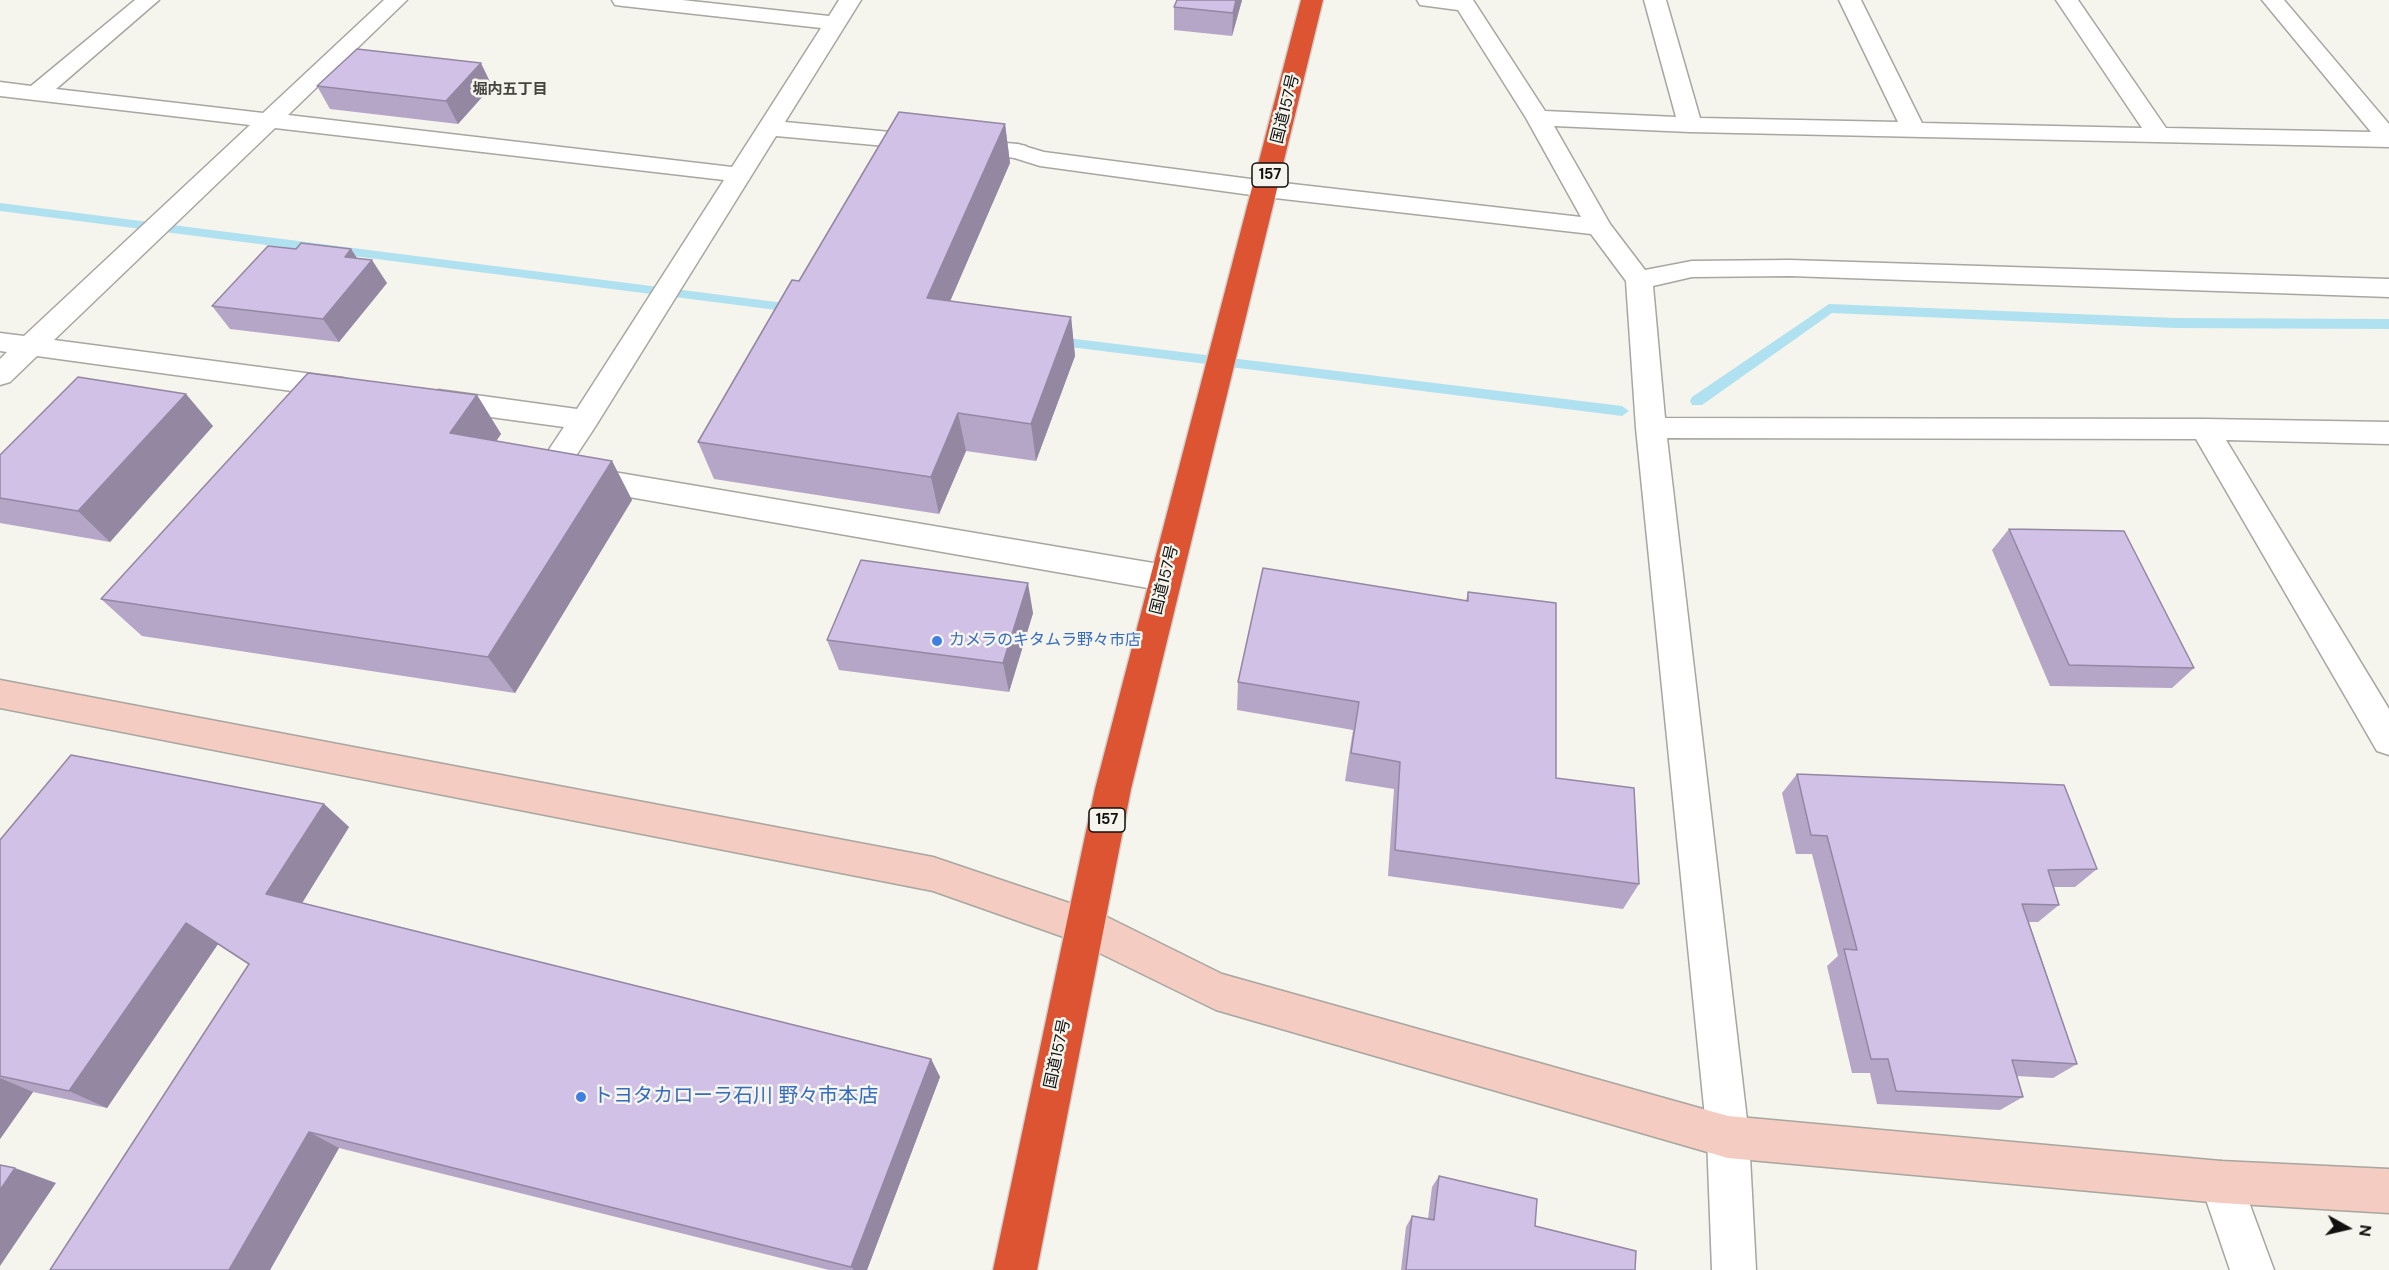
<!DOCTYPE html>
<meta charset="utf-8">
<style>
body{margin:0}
#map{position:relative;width:2389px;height:1270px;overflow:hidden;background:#f5f4ed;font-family:"DM Sans",sans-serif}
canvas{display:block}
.north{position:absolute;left:2317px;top:1198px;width:60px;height:60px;-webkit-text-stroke:4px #f5f4ed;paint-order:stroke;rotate:98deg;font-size:16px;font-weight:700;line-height:24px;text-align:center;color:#11110f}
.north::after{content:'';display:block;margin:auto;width:21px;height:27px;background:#11110f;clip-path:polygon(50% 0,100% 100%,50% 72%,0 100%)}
</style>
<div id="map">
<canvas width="2389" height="1270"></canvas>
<div class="north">N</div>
</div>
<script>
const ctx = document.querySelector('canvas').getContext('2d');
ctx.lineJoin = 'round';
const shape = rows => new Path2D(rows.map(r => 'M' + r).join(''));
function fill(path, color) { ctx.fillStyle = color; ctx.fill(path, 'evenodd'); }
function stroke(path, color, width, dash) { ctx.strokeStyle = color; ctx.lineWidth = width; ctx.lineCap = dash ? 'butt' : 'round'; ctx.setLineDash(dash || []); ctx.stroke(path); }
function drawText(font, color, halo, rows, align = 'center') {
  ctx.font = font + ' "DM Sans","Noto Sans JP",sans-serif'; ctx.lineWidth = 5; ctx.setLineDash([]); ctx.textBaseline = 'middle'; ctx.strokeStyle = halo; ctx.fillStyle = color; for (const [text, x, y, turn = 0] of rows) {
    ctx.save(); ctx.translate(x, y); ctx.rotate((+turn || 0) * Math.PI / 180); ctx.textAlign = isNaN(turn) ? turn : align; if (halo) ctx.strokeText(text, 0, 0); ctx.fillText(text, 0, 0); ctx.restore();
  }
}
const stream = shape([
 [0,203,800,305,807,309,800,313,0,211,0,203],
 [1829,304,2176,318,2389,319,2389,329,2176,328,1832,313,1702,405,1692,405,1690,401,1692,397,1829,304],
 [1051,336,1622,406,1629,411,1622,416,1046,344,1044,341,1051,336]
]);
const lane = shape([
 [1017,144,1044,152,1266,181,1275,184,1278,189,1275,194,1266,197,1040,166,1008,156,1005,151,1008,146,1017,144],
 [578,466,1165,565,1176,569,1181,578,1176,587,1165,591,578,488,567,485,563,477,567,469,578,466]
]);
const street = shape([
 [135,0,159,0,56,89,263,113,384,0,407,0,288,115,732,167,821,28,623,6,615,5,612,0,682,0,829,16,839,0,861,0,785,122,1017,144,1026,146,1029,151,1026,156,1017,158,776,136,595,427,560,480,549,483,538,480,534,472,564,427,439,410,429,407,425,400,429,393,439,390,577,409,724,180,275,128,54,340,343,378,353,381,357,388,353,395,343,398,37,356,10,382,0,385,0,359,7,352,0,351,0,333,24,336,250,125,0,96,0,82,31,86,135,0],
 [1417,0,1473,0,1545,111,1676,117,1644,0,1666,0,1700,118,1898,122,1839,0,1861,0,1922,123,2142,128,2056,0,2078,0,2166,128,2371,132,2262,0,2284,0,2389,124,2389,147,1690,132,1554,126,1610,224,1645,270,1692,261,1790,260,2389,279,2389,297,1790,276,1692,277,1653,286,1665,418,2205,419,2389,422,2389,444,2226,440,2389,709,2389,755,2377,751,2196,439,1667,438,1749,1137,1756,1270,1712,1270,1707,1137,1636,428,1626,281,1591,234,1266,197,1257,194,1254,189,1257,184,1266,181,1581,217,1526,118,1458,10,1420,5,1417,0],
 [2221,1161,2236,1167,2274,1270,2230,1270,2200,1182,2206,1167,2221,1161]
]);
const secondary = shape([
 [0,680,933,857,1099,913,1222,974,1728,1116,2221,1161,2389,1169,2389,1213,2221,1203,1728,1158,1216,1010,1075,941,933,891,0,708,0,680]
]);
const highway = shape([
 [1301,0,1323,0,1131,789,1037,1270,993,1270,1095,789,1301,0]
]);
const wall = shape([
 [1177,0,1242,0,1232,36,1174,30,1174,7],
 [317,86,492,86,458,124,330,109],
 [1005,124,1010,163,950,301,1071,317,1075,356,1036,461,966,451,939,514,714,479,698,442,799,281],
 [296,249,351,249,357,258,387,283,339,342,230,329,212,306],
 [477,395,501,434,496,441,612,461,632,500,515,693,142,636,101,599],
 [213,426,110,542,0,523,0,455],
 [2009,529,2194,668,2172,688,2050,686,1992,550],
 [1468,592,1556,778,1639,884,1623,909,1388,876,1394,789,1345,781,1353,730,1237,710,1238,682,1466,601],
 [1033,613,1009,692,839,670,827,640],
 [1797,774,2097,869,2075,887,2054,887,2059,905,2038,922,2029,922,2077,1064,2053,1078,2017,1076,2023,1097,2000,1110,1877,1104,1870,1073,1852,1073,1827,966,1838,956,1812,854,1796,854,1782,793],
 [324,804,349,827,302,903,931,1059,940,1077,867,1270,829,1270,339,1148,270,1270,50,1270,249,964,218,944,107,1108,33,1092,0,1139,0,840],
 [1439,1176,1535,1226,1635,1270,1401,1270,1406,1227,1412,1216,1428,1219,1432,1187]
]);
const shadedWall = shape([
 [1236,0,1242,0,1232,36,1233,13],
 [481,63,492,86,458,124,446,101],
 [1005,124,1010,163,935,336,927,298],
 [351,249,364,269,372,260,387,283,339,342,323,319,345,257],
 [1071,317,1075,356,1036,461,1031,424],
 [186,394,213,426,110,542,78,511],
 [477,395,501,434,475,472,450,433],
 [958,413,966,451,939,514,931,477],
 [612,461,632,500,515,693,488,657],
 [1028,583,1033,613,1009,692,1003,663],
 [324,804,349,827,294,916,266,894],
 [186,923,218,944,107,1108,69,1091],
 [931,1059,940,1077,867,1270,854,1270,851,1267],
 [0,1078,33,1092,0,1139],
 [309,1132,339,1148,270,1270,229,1270],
 [15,1168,56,1183,0,1266,0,1190]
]);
const building = shape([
 [1177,0,1236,0,1233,13,1174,7,1177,0],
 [357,49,481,63,446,101,317,86,357,49],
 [899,112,1005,124,927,298,1071,317,1031,424,958,413,931,477,698,442,792,280,799,281,899,112],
 [301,243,351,249,345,257,372,260,323,319,212,306,268,246,296,249,301,243],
 [308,373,477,395,450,433,612,461,488,657,101,599,308,373],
 [78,377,186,394,78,511,0,498,0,455,78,377],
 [2009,529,2124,531,2194,668,2069,665,2009,529],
 [861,560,1028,583,1003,663,827,640,861,560],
 [1263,568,1468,601,1468,592,1556,603,1556,778,1634,788,1639,884,1395,850,1400,762,1351,753,1359,702,1238,682,1263,568],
 [71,755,324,804,266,894,931,1059,851,1267,309,1132,229,1270,50,1270,249,964,186,923,69,1091,0,1076,0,840,71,755],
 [1797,774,2064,785,2097,869,2048,870,2059,905,2022,904,2077,1064,2012,1060,2023,1097,1896,1091,1888,1059,1871,1059,1844,949,1857,950,1827,836,1811,835,1797,774],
 [0,1165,15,1168,0,1190,0,1165],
 [1439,1176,1537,1199,1535,1226,1636,1251,1635,1270,1406,1270,1412,1216,1434,1220,1439,1176]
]);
const markers = [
 [937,641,6,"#3f7fe0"],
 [581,1097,6,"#3f7fe0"]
];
const farNeighbourhoodnames = [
 ["堀内五丁目",510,90]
];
const shields = [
 [1270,175,36],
 [1107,820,36]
];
const shieldNames = [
 ["157",1270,175],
 ["157",1107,820]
];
const streetNames = [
 ["国道157号",1286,109,-76],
 ["国道157号",1165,580,-76],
 ["国道157号",1058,1054,-78]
];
const shopNames = [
 ["カメラのキタムラ野々市店",949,641]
];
const nearShopnames = [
 ["トヨタカローラ石川 野々市本店",593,1097]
];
fill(stream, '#b0e1f0');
stroke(lane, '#a7a6a0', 3);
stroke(street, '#a7a6a0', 3);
stroke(secondary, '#a7a6a0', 3);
stroke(highway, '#cfcfcf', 3);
fill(lane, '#fff');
fill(street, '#fff');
fill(secondary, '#f4ccc1');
fill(highway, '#dc5431');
fill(wall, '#b5a6c7');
fill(shadedWall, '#9387a2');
fill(building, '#d2c1e7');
stroke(building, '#9387a2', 1.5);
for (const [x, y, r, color] of markers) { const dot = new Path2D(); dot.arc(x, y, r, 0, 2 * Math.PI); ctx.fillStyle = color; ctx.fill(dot); stroke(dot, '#f5f4ed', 2); }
drawText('bold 15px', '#45443f', '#f5f4ed', farNeighbourhoodnames);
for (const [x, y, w] of shields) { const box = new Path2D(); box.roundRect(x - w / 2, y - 12, w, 24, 4.5); ctx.fillStyle = '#f5f4ed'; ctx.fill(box); stroke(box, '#11110f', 1.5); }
drawText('bold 15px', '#11110f', null, shieldNames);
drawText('16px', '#11110f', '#f5f4ed', streetNames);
drawText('16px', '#366cbe', '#f5f4ed', shopNames, 'left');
drawText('20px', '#366cbe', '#f5f4ed', nearShopnames, 'left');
</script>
